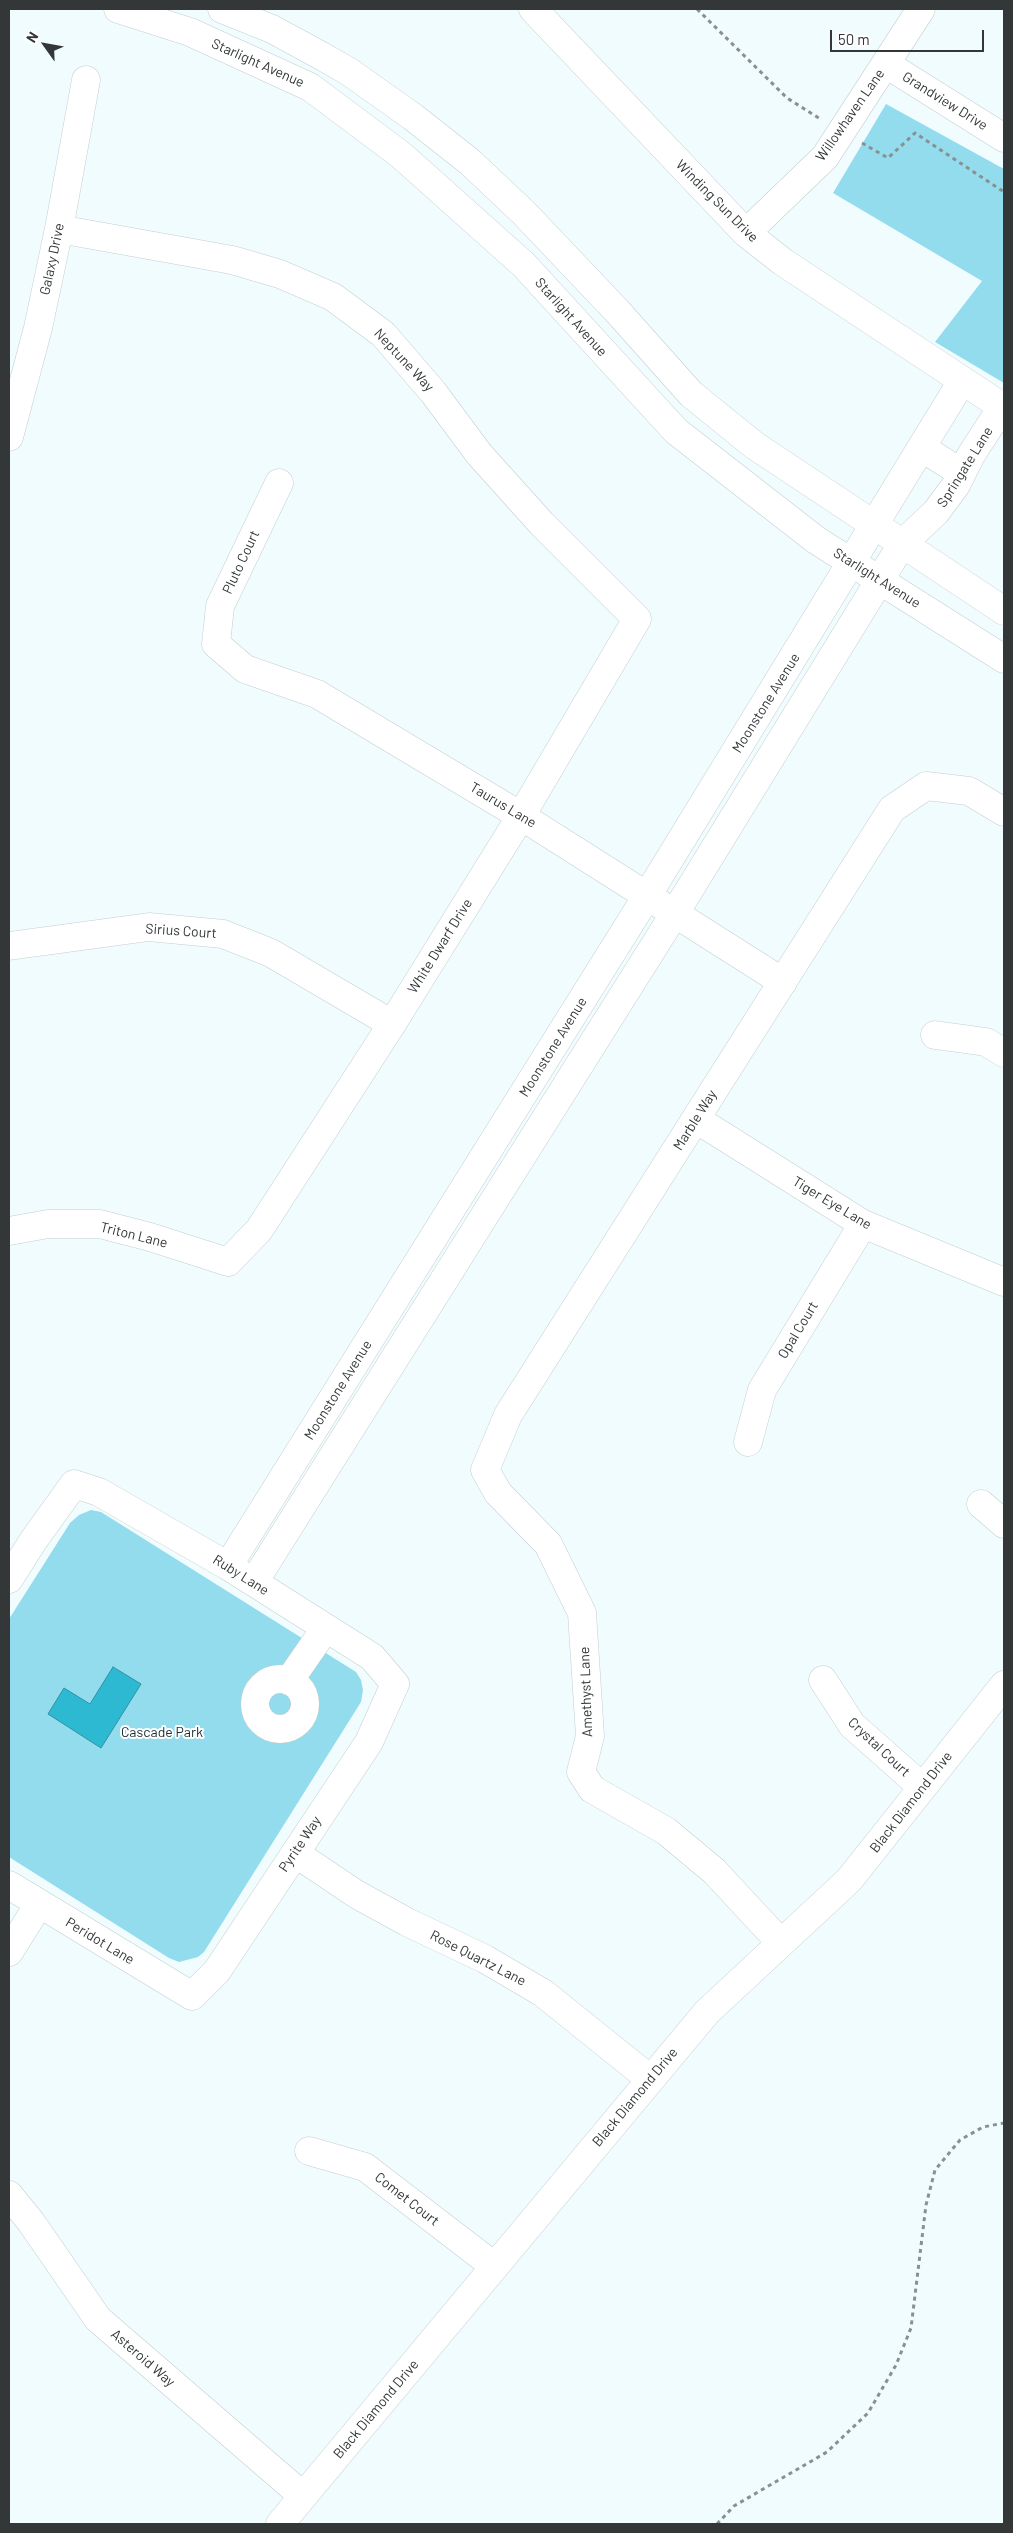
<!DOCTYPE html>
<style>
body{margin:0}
#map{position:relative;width:1013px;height:2533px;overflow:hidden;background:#f1fcff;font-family:Barlow,sans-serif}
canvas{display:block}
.frame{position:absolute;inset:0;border:10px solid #333738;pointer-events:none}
.north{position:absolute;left:20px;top:20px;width:50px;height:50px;-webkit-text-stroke:4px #fff;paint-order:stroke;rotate:302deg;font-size:14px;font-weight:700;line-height:20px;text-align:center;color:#333738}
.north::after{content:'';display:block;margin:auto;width:18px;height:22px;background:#333738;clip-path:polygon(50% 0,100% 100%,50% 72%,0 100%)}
.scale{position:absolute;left:830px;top:30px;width:154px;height:22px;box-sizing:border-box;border:2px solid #333738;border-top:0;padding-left:6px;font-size:15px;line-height:18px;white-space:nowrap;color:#333738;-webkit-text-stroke:4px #fff;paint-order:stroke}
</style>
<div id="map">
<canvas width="1013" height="2533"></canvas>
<div class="frame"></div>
<div class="north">N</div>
<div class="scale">50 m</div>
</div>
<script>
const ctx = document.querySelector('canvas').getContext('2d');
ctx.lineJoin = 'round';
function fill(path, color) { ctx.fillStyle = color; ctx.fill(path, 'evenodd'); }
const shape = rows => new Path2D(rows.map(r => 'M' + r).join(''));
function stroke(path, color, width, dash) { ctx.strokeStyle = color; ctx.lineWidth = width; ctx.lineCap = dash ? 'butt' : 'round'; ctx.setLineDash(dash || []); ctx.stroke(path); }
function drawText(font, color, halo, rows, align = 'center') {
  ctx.font = font + ' Barlow,sans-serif'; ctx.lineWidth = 4; ctx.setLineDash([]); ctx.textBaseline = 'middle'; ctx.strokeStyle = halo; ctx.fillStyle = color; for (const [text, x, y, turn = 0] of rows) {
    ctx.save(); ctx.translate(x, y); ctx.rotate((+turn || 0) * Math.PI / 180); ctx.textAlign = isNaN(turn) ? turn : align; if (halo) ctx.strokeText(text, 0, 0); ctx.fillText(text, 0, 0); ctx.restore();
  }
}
const green = shape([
 [886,104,1004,169,1004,383,935,342,982,281,833,193],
 [91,1510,101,1512,356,1672,361,1680,363,1690,361,1702,204,1952,198,1957,179,1962,169,1958,9,1857,9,1619,70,1523,79,1515]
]);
const water = shape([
 [113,1667,141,1684,101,1748,48,1714,64,1688,90,1704,113,1667]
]);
const path = shape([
 [697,9,787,98,822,120],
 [862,143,888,158,915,133,1004,192],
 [717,2524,734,2506,827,2452,868,2413,896,2365,911,2328,926,2205,935,2170,960,2140,983,2127,1004,2123]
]);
const minor = shape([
 [118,9,190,32,310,87,401,155,524,265,676,431,816,540,1004,659],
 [222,9,272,29,318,54,348,71,413,117,470,162,524,213,618,312,691,394,754,445,1004,611],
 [533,9,746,233,783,262,1004,408],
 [886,64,1004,138],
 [746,233,825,157,921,9],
 [9,437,38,328,59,229,86,80],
 [922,448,962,473],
 [279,483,220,606,216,644,245,669,317,694,521,816,783,982],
 [9,946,149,927,223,934,271,953,392,1024],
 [935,1035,986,1042,1004,1053],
 [696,1119,863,1224,1004,1282],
 [9,1231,48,1224,100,1224,150,1237,228,1262,259,1230,392,1024,521,816,637,619,542,524,479,454,433,392,383,334,333,297,280,274,232,260,59,229],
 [748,1442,762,1390,863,1224],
 [981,1504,1004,1524],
 [228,1566,647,896,962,381],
 [9,1579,33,1541,74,1484,99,1492,228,1566,372,1657,395,1684,369,1742,217,1971,192,1996,9,1885],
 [254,1582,675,913,902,544,936,512,956,485,971,455,1002,407],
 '255 1704a25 25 0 1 1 50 0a25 25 0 1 1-50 0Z',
 [823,1680,852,1725,922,1787],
 [289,1681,325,1629],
 [295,1853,356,1894,407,1922,485,1959,543,1993,650,2079],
 [780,1942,714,1871,666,1831,592,1789,581,1772,590,1736,582,1613,548,1544,498,1493,485,1470,508,1415,892,809,926,786,969,791,1004,812],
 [9,1952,39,1904],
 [309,2151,365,2167,494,2266],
 [9,2195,31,2222,98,2319,303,2496],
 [280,2524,707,2012,849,1880,1004,1685]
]);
const streetNames = [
 ["Starlight Avenue",258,63,24],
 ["Grandview Drive",945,101,32],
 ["Willowhaven Lane",850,115,-55],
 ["Winding Sun Drive",717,201,45],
 ["Galaxy Drive",52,259,-78],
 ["Starlight Avenue",571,317,48],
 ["Neptune Way",404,360,47],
 ["Springate Lane",965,467,-58],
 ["Pluto Court",241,562,-65],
 ["Starlight Avenue",877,578,32],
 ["Moonstone Avenue",766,703,-58],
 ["Taurus Lane",503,805,31],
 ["Sirius Court",181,931,4],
 ["White Dwarf Drive",440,946,-58],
 ["Moonstone Avenue",553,1047,-58],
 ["Marble Way",695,1120,-58],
 ["Tiger Eye Lane",832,1203,31],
 ["Triton Lane",134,1235,14],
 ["Opal Court",798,1330,-59],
 ["Moonstone Avenue",338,1390,-58],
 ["Ruby Lane",241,1575,32],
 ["Amethyst Lane",586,1692,-92],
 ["Crystal Court",879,1747,43],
 ["Black Diamond Drive",911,1802,-52],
 ["Pyrite Way",300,1844,-56],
 ["Peridot Lane",100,1941,31],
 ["Rose Quartz Lane",478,1958,27],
 ["Black Diamond Drive",635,2097,-50],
 ["Comet Court",407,2199,38],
 ["Asteroid Way",143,2358,41],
 ["Black Diamond Drive",376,2409,-50]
];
const parkNames = [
 ["Cascade Park",162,1732]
];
fill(green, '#92dced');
fill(water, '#2eb9d3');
stroke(water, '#3092a4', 1);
stroke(minor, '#c3ced0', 29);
stroke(path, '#899092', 3, [4, 4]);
stroke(minor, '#fff', 28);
drawText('14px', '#333738', '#fff', streetNames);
drawText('14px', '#182e33', '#fff', parkNames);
</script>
